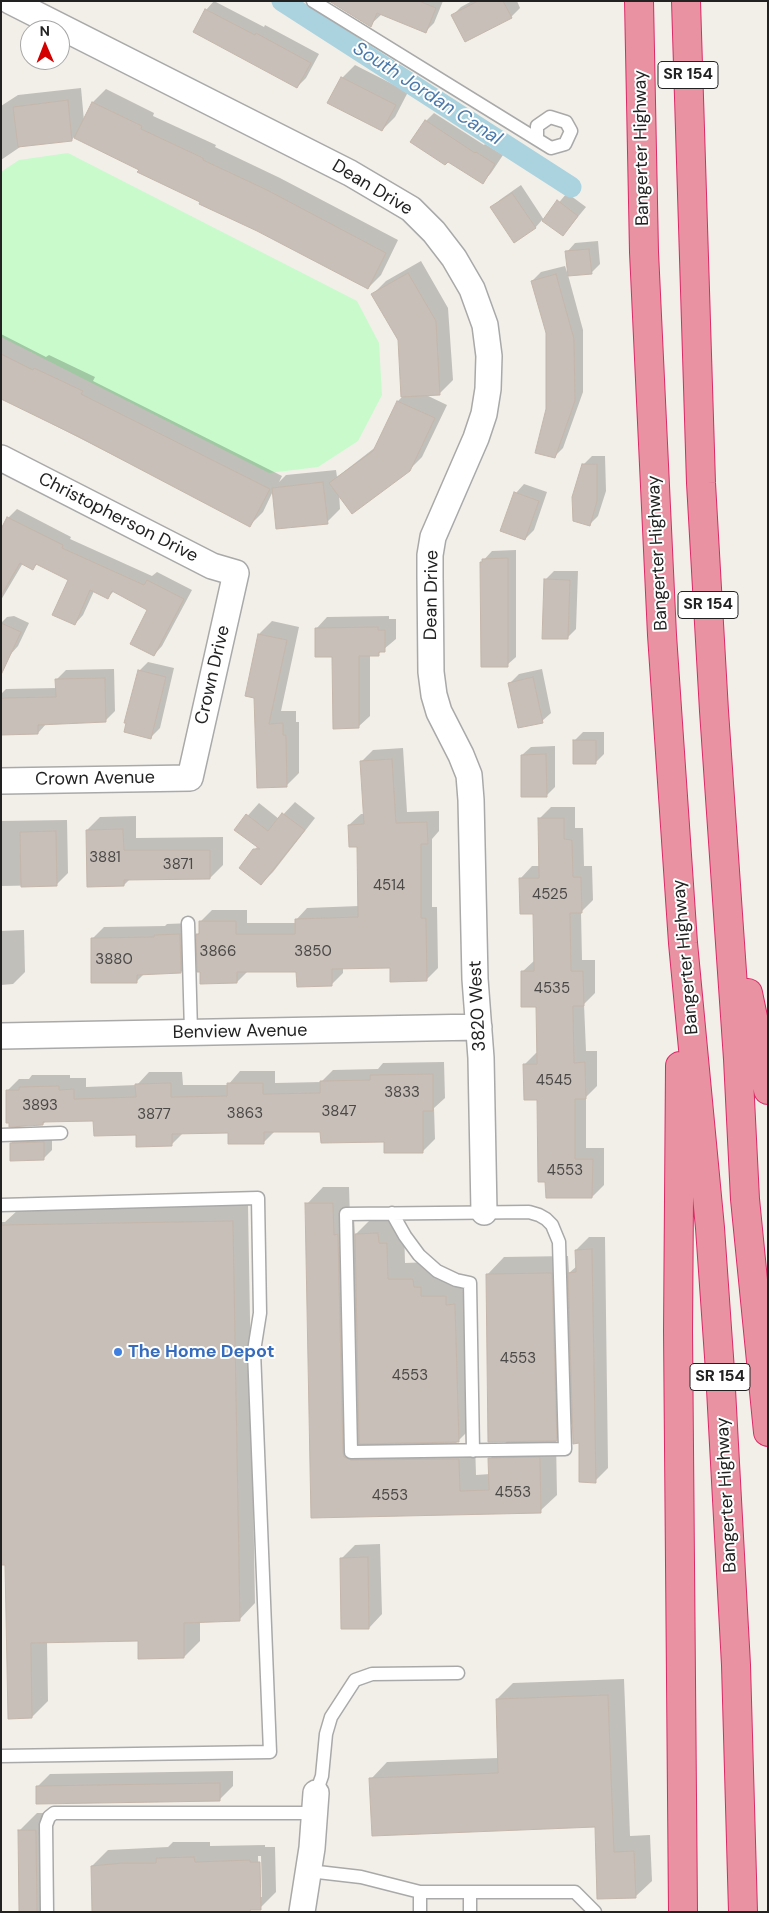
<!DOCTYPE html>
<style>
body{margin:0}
#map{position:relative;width:769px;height:1913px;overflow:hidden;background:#f2efe9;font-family:"DM Sans",sans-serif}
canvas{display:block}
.frame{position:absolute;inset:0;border:2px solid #222;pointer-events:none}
.north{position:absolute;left:20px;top:20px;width:50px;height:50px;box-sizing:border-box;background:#fff;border:1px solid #a7a7a7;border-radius:50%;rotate:359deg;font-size:14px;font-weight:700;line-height:20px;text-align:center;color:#222}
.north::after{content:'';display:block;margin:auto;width:18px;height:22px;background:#d40000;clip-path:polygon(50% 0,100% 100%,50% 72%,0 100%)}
</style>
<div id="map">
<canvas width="769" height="1913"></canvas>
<div class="frame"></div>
<div class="north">N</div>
</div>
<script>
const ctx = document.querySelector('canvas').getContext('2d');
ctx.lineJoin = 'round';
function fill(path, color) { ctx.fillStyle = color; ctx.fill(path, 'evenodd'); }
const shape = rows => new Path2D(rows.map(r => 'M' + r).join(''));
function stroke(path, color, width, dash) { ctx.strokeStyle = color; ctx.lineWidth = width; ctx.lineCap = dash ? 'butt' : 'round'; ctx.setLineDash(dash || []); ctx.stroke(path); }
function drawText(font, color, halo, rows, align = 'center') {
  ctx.font = font + ' "DM Sans",sans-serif'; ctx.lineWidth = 4; ctx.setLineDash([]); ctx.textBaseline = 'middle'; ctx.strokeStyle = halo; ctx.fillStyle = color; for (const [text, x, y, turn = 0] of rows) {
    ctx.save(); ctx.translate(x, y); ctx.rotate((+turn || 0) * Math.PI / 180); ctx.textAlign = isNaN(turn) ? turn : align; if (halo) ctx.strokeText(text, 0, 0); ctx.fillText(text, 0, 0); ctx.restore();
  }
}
const park = shape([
 [68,153,357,301,379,343,382,395,358,441,318,467,269,473,1,337,1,172,19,160]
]);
const shadow = shape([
 [214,1,264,27,265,25,319,54,306,78,297,87,206,10],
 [332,1,443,1,434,23,425,32,382,14,370,25],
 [472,1,517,1,520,8,511,17,466,40,453,15,461,7],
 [355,65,408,92,395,117,382,130,342,78],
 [81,88,84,121,93,102,106,89,154,113,153,116,216,145,215,147,280,178,398,240,381,275,368,288,140,169,74,137,72,140,23,145,1,160,1,106,18,95],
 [434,113,484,145,485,144,503,155,491,173,483,182,426,121],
 [521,185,544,220,567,193,586,207,563,235,542,220,535,228,492,207,501,199],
 [598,241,600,264,591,273,568,275,583,330,583,392,563,448,554,457,548,409,547,333,532,281,541,272,565,266,568,275,569,274,567,252,575,243],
 [421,261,448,308,453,380,440,393,424,394,447,405,422,457,409,470,339,493,340,509,327,522,273,491,263,512,250,525,1,398,1,334,46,357,49,355,95,377,93,381,282,476,279,482,286,475,336,470,337,477,377,446,398,401,403,396,399,340,373,294,386,281],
 [592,456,605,456,606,491,598,516,589,525,583,465],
 [524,484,547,492,534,530,525,539,516,493],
 [17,509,71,537,70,539,152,576,157,572,192,590,162,646,154,655,149,610,114,591,108,597,94,591,83,615,75,624,70,579,38,563,33,568,23,563,1,600,1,532,8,518],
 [516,550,516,657,507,665,481,563,492,551],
 [554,571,578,571,576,629,567,638,545,580],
 [14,616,29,623,18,646,10,655,1,651,1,623,7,617],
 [389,616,389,619,396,619,396,639,378,654,370,655,370,716,358,727,333,655,316,629,327,617],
 [272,621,299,627,281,711,296,711,296,722,299,722,299,773,286,786,255,697,259,634],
 [148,662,174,668,160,728,151,737,139,671],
 [114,669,115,711,105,721,47,723,38,733,1,734,1,694,6,689,57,688,57,679,66,670],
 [542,669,551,713,542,721,510,683,519,674],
 [583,732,604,732,604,754,595,763,574,741],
 [555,746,555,787,547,795,522,755,531,747],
 [403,748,407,812,439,811,439,831,432,839,432,907,437,907,438,968,426,980,391,967,343,968,343,973,332,984,297,970,248,971,237,982,198,934,200,932,200,922,212,910,247,910,247,923,296,923,296,920,307,908,359,906,358,845,349,825,361,814,365,814,361,762,373,750],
 [295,802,315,818,273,872,261,884,254,850,258,846,236,829,259,803,279,819],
 [551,807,575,807,575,828,583,828,584,866,592,866,593,900,581,912,582,960,595,960,595,993,584,1004,586,1051,597,1051,597,1086,586,1097,586,1148,604,1148,604,1185,592,1197,538,1099,524,1065,536,1053,538,1053,537,1006,522,972,535,960,534,912,521,878,532,866,540,866,539,819],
 [136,816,136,838,223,837,223,865,210,878,130,879,124,885,87,830,100,817],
 [67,820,68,873,56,885,1,886,1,821],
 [192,923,193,960,181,972,145,973,137,981,92,939,104,927,165,926,167,924],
 [24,930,25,972,13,984,1,985,1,931],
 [444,1062,445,1098,434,1108,435,1139,423,1151,385,1140,322,1131,275,1131,263,1143,229,1132,184,1132,171,1145,94,1120,46,1121,43,1124,7,1091,19,1079,29,1079,32,1075,70,1075,70,1078,86,1078,86,1087,137,1085,149,1072,182,1072,183,1085,228,1085,240,1071,275,1071,275,1083,321,1082,333,1070,378,1069,383,1063],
 [52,1134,52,1150,43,1159,11,1143,20,1135],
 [323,1187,349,1187,350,1219,354,1218,355,1235,373,1217,395,1216,404,1226,405,1263,430,1262,437,1270,438,1280,463,1280,462,1288,472,1288,475,1424,456,1443,475,1443,476,1475,490,1474,490,1459,508,1440,487,1275,504,1257,568,1256,569,1273,577,1266,576,1250,589,1237,605,1237,608,1468,595,1481,574,1422,556,1440,557,1495,540,1511,312,1516,307,1204],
 [248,1205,255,1603,239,1620,200,1621,200,1641,184,1657,139,1640,47,1642,48,1701,32,1717,6,1564,1,1564,1,1222,5,1222,18,1210],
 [380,1544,382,1614,369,1628,342,1558,355,1545],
 [624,1679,630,1836,650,1835,652,1881,635,1897,596,1826,371,1779,387,1762,499,1758,497,1699,513,1683],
 [233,1771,233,1786,220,1799,37,1787,50,1774],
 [37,1813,52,1813,53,1912,21,1912,20,1830],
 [173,1842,210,1842,210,1846,265,1845,265,1847,275,1847,276,1892,260,1908,253,1908,250,1911,92,1866,108,1850,168,1847],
 [258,1856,261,1856,262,1897,259,1897]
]);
const canal = shape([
 [282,1,571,187]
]);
const building = shape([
 [329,1,419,1,436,8,426,33,377,13,371,27,329,1],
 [478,1,503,1,512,18,465,42,451,15,478,1],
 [205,9,255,35,256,33,311,63,297,88,193,32,205,9],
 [341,77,396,105,382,131,327,103,341,77],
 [68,100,72,141,18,147,13,107,68,100],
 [92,102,142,126,141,129,203,158,203,160,267,190,386,253,368,289,257,231,199,204,200,202,137,172,139,170,74,138,92,102],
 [425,120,475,153,476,152,495,164,483,184,448,162,445,165,410,142,425,120],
 [512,193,536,228,514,243,490,207,512,193],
 [557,200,578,216,563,236,542,221,557,200],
 [589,249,592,274,568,276,565,251,589,249],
 [408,273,436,321,440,395,401,397,398,340,371,294,408,273],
 [556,274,574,339,575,401,555,458,535,453,546,409,546,333,531,281,556,274],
 [1,354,33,370,34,368,83,391,81,394,270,489,250,527,79,437,1,399,1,354],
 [397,401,435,418,410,471,352,514,329,483,373,451,397,401],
 [582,464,597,464,597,501,590,526,573,521,572,497,582,464],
 [323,482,328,524,276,529,272,488,323,482],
 [514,492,539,501,525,540,500,531,514,492],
 [7,517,63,545,62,548,144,585,147,580,184,599,154,656,130,644,147,610,112,591,108,599,90,590,75,625,52,615,68,580,36,564,33,570,20,563,1,596,1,529,7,517],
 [508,558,508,667,481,667,480,562,482,562,482,559,508,558],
 [544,579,570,580,568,639,542,639,544,579],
 [1,623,21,632,1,675,1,623],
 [378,627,378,630,385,630,385,652,379,652,379,656,359,656,359,728,333,729,332,657,315,657,315,628,378,627],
 [258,634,287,640,269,724,283,723,283,735,286,735,287,787,257,788,254,698,245,696,258,634],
 [138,670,166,677,151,739,124,732,126,723,124,723,138,670],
 [533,677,543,723,518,728,508,683,533,677],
 [105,678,106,722,38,725,38,734,1,735,1,698,56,697,55,679,105,678],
 [573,740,596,740,596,764,573,764,573,740],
 [546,754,547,797,521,797,521,755,546,754],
 [392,759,396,823,427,822,428,844,421,844,421,918,426,918,427,981,390,982,390,968,332,969,332,986,297,987,296,972,237,972,237,983,200,984,200,972,197,972,196,934,199,934,199,921,236,921,236,934,295,934,295,919,358,917,357,847,349,847,348,825,364,824,360,761,392,759],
 [282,813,305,830,261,885,239,868,253,849,260,849,234,830,246,814,268,831,282,813],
 [538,818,564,818,564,839,572,840,573,877,581,877,582,913,570,913,571,971,583,971,584,1006,573,1006,574,1063,585,1062,586,1099,575,1099,575,1159,593,1159,592,1198,546,1198,545,1182,538,1182,537,1100,524,1100,523,1064,537,1064,536,1007,521,1007,521,971,534,971,533,914,520,914,519,878,539,878,538,818],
 [123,829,124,850,210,850,210,879,124,880,124,886,87,887,86,830,123,829],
 [56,831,57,886,21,887,20,832,56,831],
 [180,934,181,973,137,975,137,983,91,983,91,938,154,937,154,935,180,934],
 [433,1074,433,1111,423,1111,423,1153,384,1153,384,1142,321,1143,320,1132,264,1132,264,1144,228,1144,228,1133,172,1134,172,1146,136,1147,136,1135,94,1136,93,1121,43,1122,43,1125,9,1127,9,1123,6,1123,6,1090,19,1090,19,1087,59,1086,59,1090,74,1089,74,1099,136,1097,135,1084,171,1083,171,1097,227,1096,227,1083,263,1083,263,1094,320,1093,320,1081,370,1080,370,1075,433,1074],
 [44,1142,44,1160,10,1161,10,1143,44,1142],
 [305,1203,333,1203,334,1235,338,1234,343,1452,344,1457,351,1460,459,1459,460,1491,489,1490,488,1458,540,1457,541,1513,311,1518,305,1203],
 [233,1221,240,1621,184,1623,184,1658,138,1659,138,1641,31,1643,32,1718,8,1719,5,1565,1,1565,1,1225,233,1221],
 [378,1233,379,1243,387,1243,388,1279,413,1279,414,1287,421,1287,421,1296,446,1296,446,1305,455,1304,459,1442,359,1444,355,1234,378,1233],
 [592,1249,596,1483,579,1482,579,1443,573,1444,568,1273,576,1272,575,1250,592,1249],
 [552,1273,557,1441,488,1442,486,1274,552,1273],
 [368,1557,369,1629,341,1629,340,1558,368,1557],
 [608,1695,614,1852,634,1851,636,1898,597,1899,595,1827,372,1836,369,1778,498,1773,496,1699,608,1695],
 [220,1783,220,1801,36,1804,36,1786,220,1783],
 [18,1830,36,1830,37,1912,19,1912,18,1830],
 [194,1857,195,1862,250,1860,250,1862,260,1862,261,1910,250,1910,250,1912,92,1912,91,1866,123,1863,156,1863,156,1858,194,1857]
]);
const service = shape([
 [313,1,551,148,565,144,571,131,566,122,550,117,537,126,537,139],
 [188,923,191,1032],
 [1,1135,61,1133],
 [1,1205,258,1198,260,1313,254,1351,270,1752,1,1756],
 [529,1212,539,1215,546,1219,552,1225,559,1242,565,1449,351,1452,346,1214,529,1212],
 [392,1213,405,1236,419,1255,437,1271,456,1280,470,1283,473,1451],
 [316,1793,322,1776,326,1734,331,1717,355,1680,372,1674,458,1673],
 [309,1871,361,1877,420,1892,575,1892,595,1912],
 [420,1892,420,1912],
 [470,1893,470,1912],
 [47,1912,46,1825,49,1817,54,1813,315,1813]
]);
const minor = shape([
 [10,1,350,173,411,209,434,232,454,258,472,289,485,325,489,356,488,389,484,414,476,438,433,537,430,555,430,576,431,672,434,695,439,712,461,755,469,775,471,800,475,979,481,1058,484,1212],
 [1,458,212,566,236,573,190,778,1,781],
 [1,1036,479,1027],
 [302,1912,312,1848,316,1793]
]);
const motorway = shape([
 [639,1,644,252,662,635,683,943,710,1228,720,1371,736,1665,743,1912],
 [686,1,701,483,714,711,738,1059,745,1199,768,1432],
 [748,993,768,1090],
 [680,1066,678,1331,683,1912]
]);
const markers = [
 [118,1352,5,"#3f7fe0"]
];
const numberNames = [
 ["3881",105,858],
 ["3871",178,865],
 ["4514",389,886],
 ["4525",550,895],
 ["3866",218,952],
 ["3850",313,952],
 ["3880",114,960],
 ["4535",552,989],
 ["4545",554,1081],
 ["3833",402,1093],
 ["3893",40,1106],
 ["3847",339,1112],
 ["3863",245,1114],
 ["3877",154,1115],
 ["4553",565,1171],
 ["4553",518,1359],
 ["4553",410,1376],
 ["4553",513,1493],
 ["4553",390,1496]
];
const shields = [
 [688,75,60],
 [708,605,60],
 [720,1377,60]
];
const shieldNames = [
 ["SR 154",688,75],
 ["SR 154",708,605],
 ["SR 154",720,1377]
];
const streetNames = [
 ["Bangerter Highway",642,148,-91],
 ["Dean Drive",372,188,31],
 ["Christopherson Drive",118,518,27],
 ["Bangerter Highway",658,553,-93],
 ["Dean Drive",432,595,-89],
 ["Crown Drive",213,675,-77],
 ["Crown Avenue",95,779,-1],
 ["Bangerter Highway",686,957,-95],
 ["3820 West",478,1006,-93],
 ["Benview Avenue",240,1032,-1],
 ["Bangerter Highway",727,1495,-93]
];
const shopNames = [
 ["The Home Depot",128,1352]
];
const waterNames = [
 ["South Jordan Canal",427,94,33]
];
fill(park, '#c8facc');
fill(shadow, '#0003');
stroke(canal, '#aad3df', 21);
fill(building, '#c7bfb8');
stroke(building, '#c4b6ab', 1);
stroke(service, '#a9a9a9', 15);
stroke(minor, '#a9a9a9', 28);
stroke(motorway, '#dc2a67', 30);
stroke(service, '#fff', 12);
stroke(minor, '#fff', 25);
stroke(motorway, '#e892a2', 28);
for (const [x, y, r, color] of markers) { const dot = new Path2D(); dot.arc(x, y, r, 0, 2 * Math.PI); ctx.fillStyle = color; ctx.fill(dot); stroke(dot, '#fff', 2); }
drawText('15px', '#4b4948', null, numberNames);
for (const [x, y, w] of shields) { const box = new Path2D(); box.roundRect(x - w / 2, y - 13.5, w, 27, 4); ctx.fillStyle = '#fff'; ctx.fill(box); stroke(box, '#222', 1); }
drawText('bold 16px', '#222', null, shieldNames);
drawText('18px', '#222', '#fff', streetNames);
drawText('bold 18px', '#366cbe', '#fff', shopNames, 'left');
drawText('italic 19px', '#4a7aab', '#fff', waterNames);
</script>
